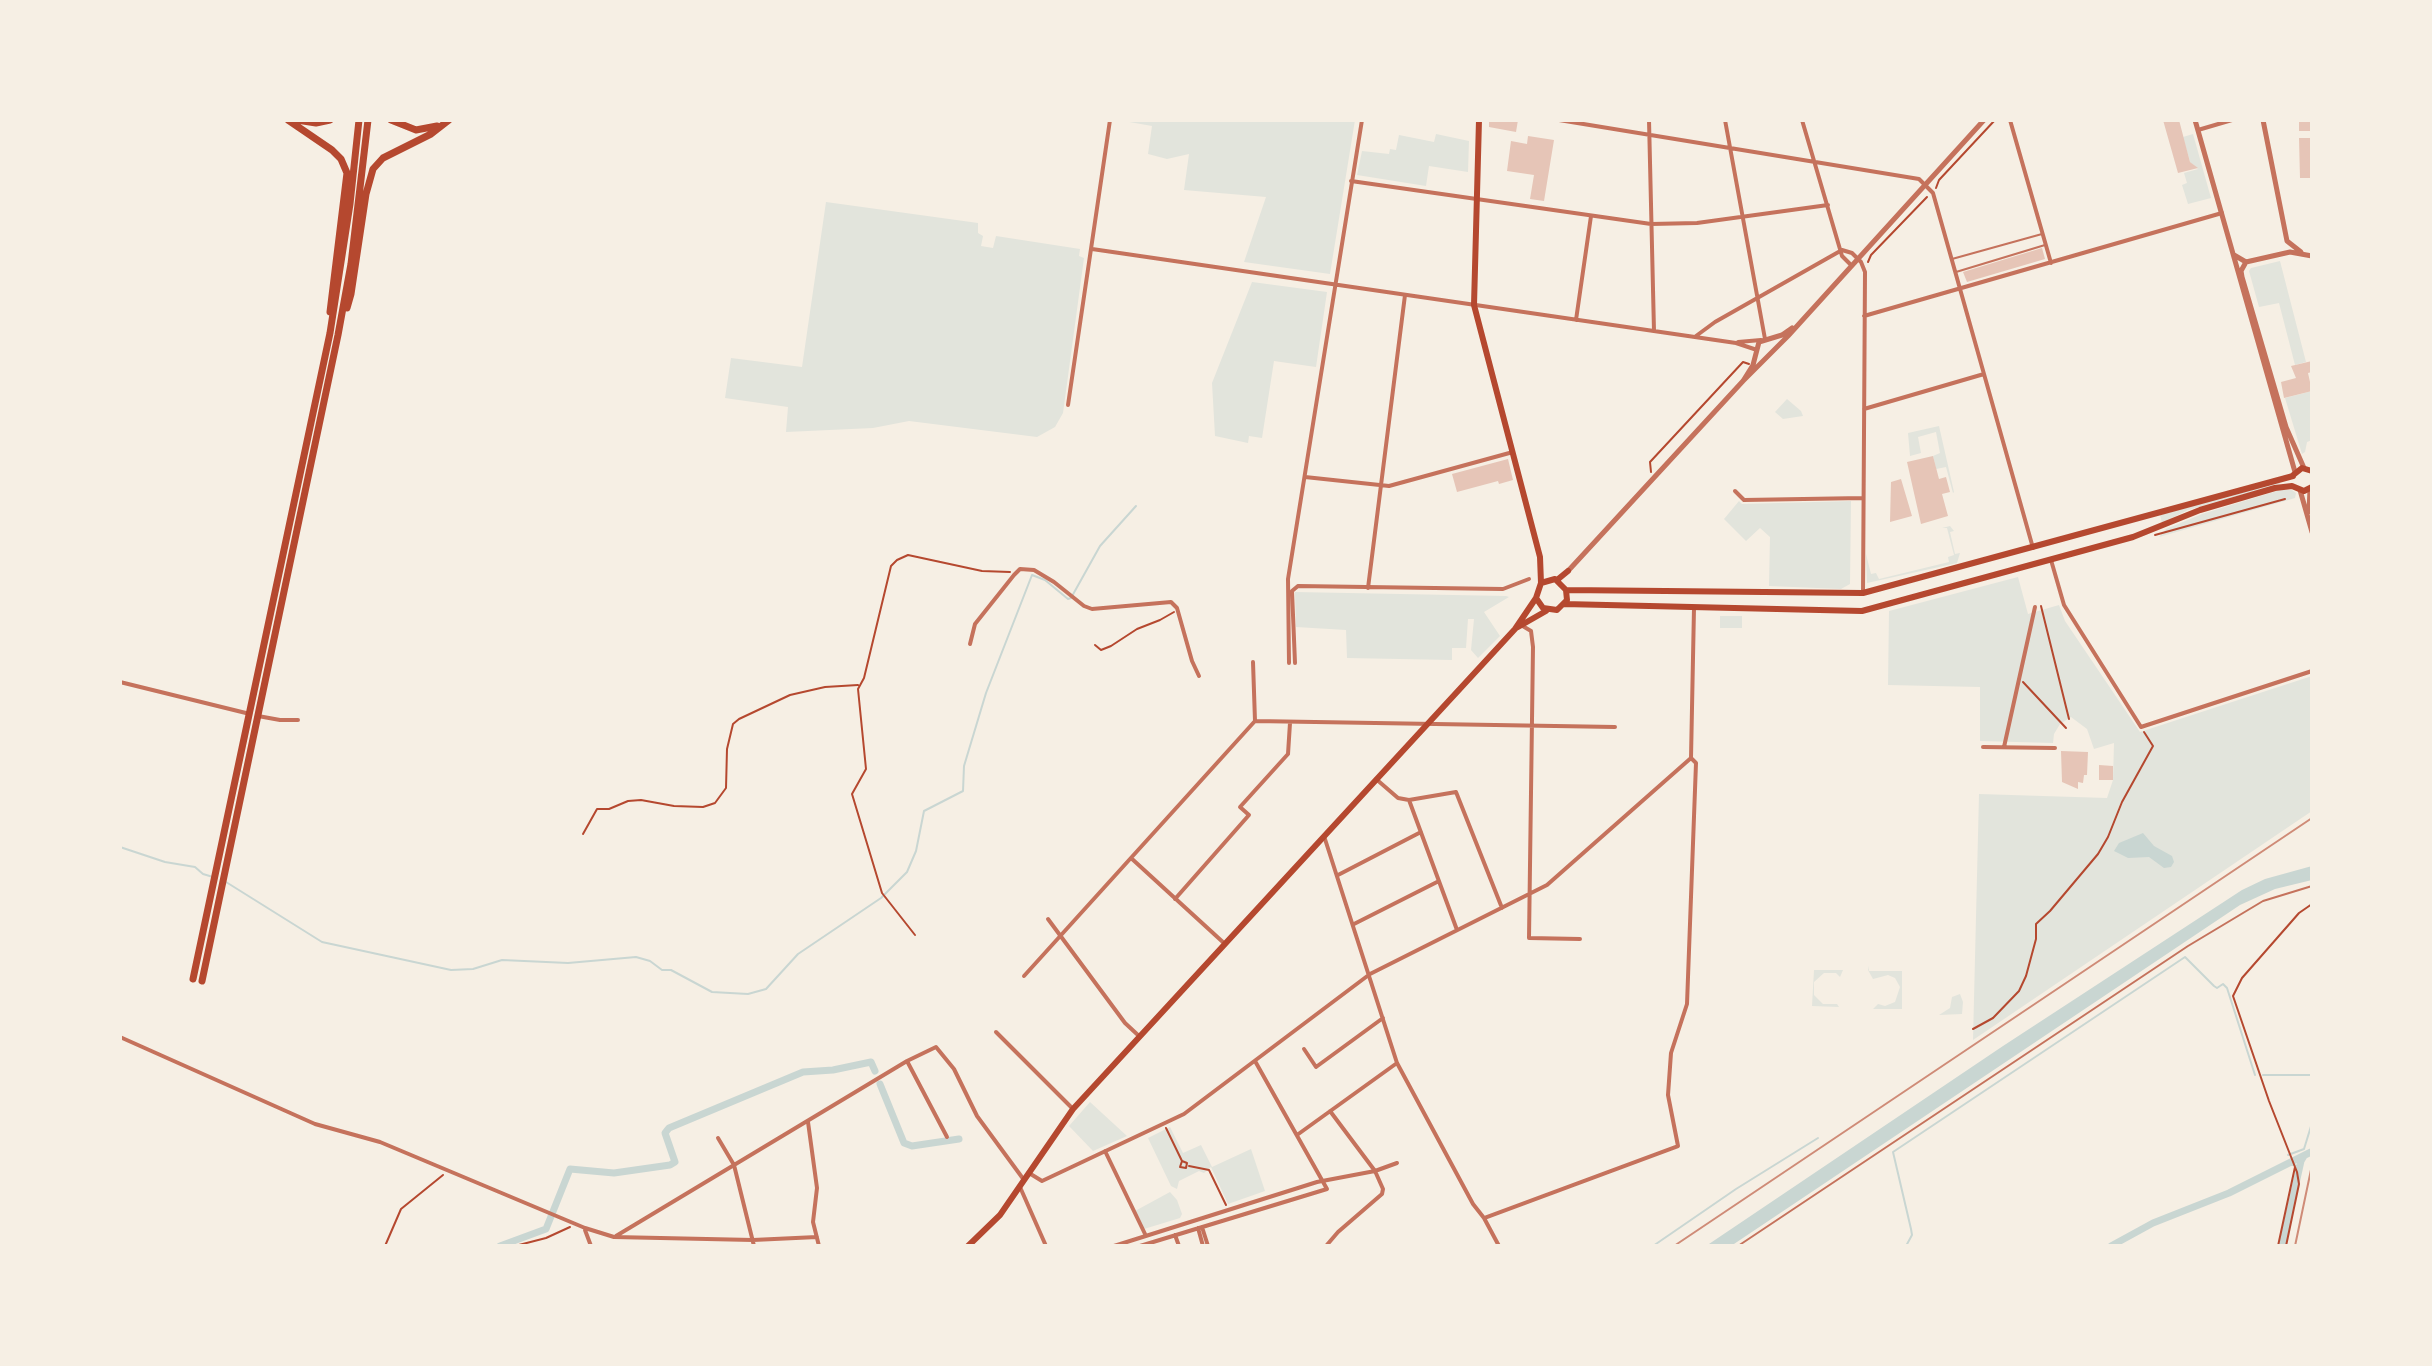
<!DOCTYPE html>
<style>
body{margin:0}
#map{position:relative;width:2432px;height:1366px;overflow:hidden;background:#f6efe4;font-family:"Exo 2",sans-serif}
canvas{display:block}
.frame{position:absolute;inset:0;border:122px solid #f6efe4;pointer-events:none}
</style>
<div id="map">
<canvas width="2432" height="1366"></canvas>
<div class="frame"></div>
</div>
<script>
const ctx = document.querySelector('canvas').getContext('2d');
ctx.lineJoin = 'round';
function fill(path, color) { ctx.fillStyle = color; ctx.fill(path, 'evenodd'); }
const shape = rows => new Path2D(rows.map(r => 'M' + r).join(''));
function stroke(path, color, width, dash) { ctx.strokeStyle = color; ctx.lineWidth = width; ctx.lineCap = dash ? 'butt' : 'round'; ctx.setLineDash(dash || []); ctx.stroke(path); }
const green = shape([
 [1118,120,1355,120,1330,274,1244,262,1266,197,1184,190,1189,154,1167,159,1148,154,1152,126],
 [1436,134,1469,141,1468,172,1429,166,1426,186,1357,175,1362,151,1389,154,1390,149,1396,150,1399,135,1434,142],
 [2193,134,2211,198,2188,204,2182,185,2187,183,2184,173,2198,169,2190,162,2183,137],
 [826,202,978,223,978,233,983,236,981,246,993,248,996,236,1080,249,1079,256,1084,258,1063,413,1055,427,1037,437,909,421,873,428,786,432,788,407,725,398,731,358,802,367],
 [2280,261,2306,362,2295,365,2279,303,2259,307,2249,271,2251,268],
 [1252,282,1327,292,1316,367,1274,361,1262,438,1249,436,1248,443,1215,436,1212,383],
 [2312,391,2312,440,2307,442,2305,452,2302,454,2285,398],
 [1787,399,1801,411,1803,416,1783,419,1775,412],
 [1939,426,1954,492,1953,493,1946,467,1936,469,1933,456,1940,453,1936,432,1918,437,1921,453,1910,456,1908,433],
 [2279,482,2280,484,2188,510,2162,523,2160,515],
 [2280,490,2292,490,2296,493,2295,498,2159,537,2166,529,2202,514],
 [1739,501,1742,504,1851,501,1850,584,1841,589,1769,586,1770,537,1760,528,1746,541,1724,519],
 [1950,526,1954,531,1950,532,1955,554,1960,553,1957,563,1867,583,1866,554,1871,574,1876,573,1879,579,1949,562,1948,557,1954,555,1947,528,1942,528],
 [2018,577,2028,614,2059,605,2065,621,2140,732,2312,676,2312,811,1973,1040,1979,794,2107,798,2113,780,2114,743,2094,749,2087,729,2071,717,2060,724,2054,734,2053,743,1980,741,1980,687,1888,685,1889,611],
 [1295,592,1506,596,1509,597,1484,612,1500,636,1478,658,1471,650,1474,619,1468,619,1466,648,1452,648,1452,660,1347,658,1346,630,1296,627],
 [1720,616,1742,616,1742,628,1720,628],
 [1868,966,1869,971,1902,971,1902,1009,1873,1009,1878,1004,1885,1006,1895,1002,1900,987,1895,978,1888,975,1873,979,1868,970],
 [1814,970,1843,970,1840,977,1836,973,1824,973,1814,982,1814,995,1823,1004,1837,1004,1839,1007,1812,1006],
 [1960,994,1963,1002,1962,1014,1939,1015,1950,1008,1952,997],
 [1090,1102,1127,1136,1093,1151,1069,1126],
 [1170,1127,1183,1153,1201,1145,1212,1167,1251,1149,1265,1191,1228,1204,1211,1167,1204,1173,1199,1171,1179,1181,1177,1189,1171,1186,1148,1138],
 [1170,1192,1177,1200,1182,1214,1180,1218,1144,1229,1135,1211]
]);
const water = shape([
 [2143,833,2154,846,2172,856,2174,862,2171,867,2164,868,2149,857,2128,858,2114,851,2119,843],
 [2312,866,2312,880,2275,889,2240,905,1731,1246,1706,1246,2003,1046,2242,890,2265,879]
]);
const stream = shape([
 [120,847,165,862,195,867,203,874,213,877],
 [226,882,322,942,451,970,473,969,502,960,568,963,636,957,650,961,662,970,671,970,712,992,748,994,766,989,798,954,881,898,907,872,916,851,924,811,963,791,964,766,986,693,1032,575,1045,580,1068,599,1071,598,1100,546,1136,506],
 [2263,1075,2312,1075],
 [2288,1155,2304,1149,2312,1123],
 [2285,1164,2300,1166],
 [1653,1246,1736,1189,1818,1138],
 [1906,1246,1912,1235,1911,1229,1893,1152,2185,957,2214,986,2217,988,2223,984,2227,988,2255,1075]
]);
const canal = shape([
 [880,1084,904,1143,912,1146,959,1139],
 [500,1246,546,1229,570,1169,614,1173,670,1165,675,1162,665,1133,669,1128,803,1072,833,1070,871,1062,875,1071],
 [2111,1246,2153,1223,2229,1193,2311,1152],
 [2282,1246,2301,1161,2304,1156]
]);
const building = shape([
 [1489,120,1518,120,1516,132,1489,127],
 [2163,120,2179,120,2190,162,2198,168,2178,173],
 [2299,120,2312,120,2312,131,2299,131],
 [1528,136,1554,140,1544,201,1530,199,1534,175,1507,171,1511,141,1527,144],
 [2299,138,2312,138,2312,178,2300,178],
 [2042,248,2045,259,1967,282,1963,272],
 [2312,361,2312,372,2308,373,2312,391,2284,398,2281,382,2296,378,2291,366],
 [1933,456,1939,479,1946,477,1950,492,1942,494,1948,516,1921,524,1907,462],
 [1508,459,1513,480,1499,484,1498,481,1457,492,1452,474],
 [1901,479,1912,516,1890,522,1891,482],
 [2061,751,2088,752,2087,775,2084,775,2083,783,2078,782,2078,789,2062,782],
 [2099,765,2113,766,2113,780,2099,780]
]);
const path = shape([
 [1936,188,1939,180,1995,120],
 [1868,262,1871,255,1927,197],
 [1651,472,1650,462,1743,362,1749,364],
 [2155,535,2285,499],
 [2041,606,2069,719],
 [1095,645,1101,650,1111,646,1137,629,1160,620,1174,612],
 [2023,682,2066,728],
 [583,834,597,809,609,809,628,801,641,800,674,806,703,807,715,803,726,788,727,749,733,724,739,719,790,695,825,687,858,685],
 [915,935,882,893,852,794,866,769,858,689,864,678,891,566,897,560,908,555,982,571,1010,572],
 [1973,1029,1993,1018,2019,991,2026,976,2036,939,2036,924,2050,911,2098,854,2108,837,2122,802,2153,746,2144,732],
 [1166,1128,1182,1161,1180,1167,1186,1168,1187,1163,1182,1161],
 [1189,1166,1209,1170,1226,1205],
 [385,1246,401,1209,443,1175],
 [515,1246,546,1238,570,1227],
 [2278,1246,2295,1167],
 [2286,1246,2299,1184,2297,1172,2269,1101,2233,996,2242,978,2299,913,2312,904]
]);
const service = shape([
 [1952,259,2042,234],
 [1956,272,2045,245],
 [1738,1246,2188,946,2263,901,2312,886]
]);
const minor = shape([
 [1559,120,1919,179,1933,193,2033,548],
 [1649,120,1654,331],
 [1725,120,1765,339],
 [1802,120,1842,256,1851,265],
 [2010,120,2051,263],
 [2198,130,2232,120],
 [1351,181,1651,224,1697,223,1828,205],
 [1092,249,1736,343,1757,350],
 [1842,250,1852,253,1861,262,1865,272,1863,593],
 [1864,316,2222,213],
 [1576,320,1591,216],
 [1696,336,1715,322,1842,250],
 [1738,342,1761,340],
 [1068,405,1110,120],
 [1864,409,1984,374],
 [1305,477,1389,486,1513,452],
 [1735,491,1744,500,1863,498],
 [2051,560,2064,605,2141,727,2312,671],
 [1298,586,1503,589,1529,579],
 [1368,588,1405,295],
 [1521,625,1531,631,1533,647,1529,938,1580,939],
 [970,644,975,624,1014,575,1020,569,1034,570,1054,582,1084,606,1092,609,1171,602,1177,608,1192,661,1199,676],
 [1289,663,1288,579,1362,120],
 [1295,663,1292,591,1298,586],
 [120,682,250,714],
 [258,716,280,720,298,720],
 [1255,721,1615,727],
 [1983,747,2055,748],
 [2004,747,2035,607],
 [1376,779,1398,798,1409,800,1457,930],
 [1409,800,1456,792,1502,908],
 [1324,836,1397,1063,1473,1204,1484,1218,1499,1246],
 [1131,858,1225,944],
 [1338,875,1421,832],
 [1175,899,1249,815,1240,807,1288,754,1290,723],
 [1048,919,1125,1023,1139,1036],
 [1354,924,1439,881],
 [1024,976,1255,721,1253,662],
 [996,1032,1073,1109],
 [120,1037,315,1124,380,1142,585,1228,614,1237,753,1240,817,1237],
 [1304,1049,1316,1067,1383,1018],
 [808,1122,817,1188,813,1222,819,1246],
 [1297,1135,1397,1063],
 [947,1137,907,1061,936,1047,954,1069,977,1116,1024,1180],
 [718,1138,734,1165,754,1246],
 [1105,1151,1146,1236],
 [1029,1173,1042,1181,1184,1114,1370,974,1547,885,1691,758],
 [1020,1187,1046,1246],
 [1484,1218,1678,1146,1668,1095,1671,1053,1687,1004,1696,763,1691,758,1694,608],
 [1202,1227,1208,1246],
 [1198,1228,1203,1246],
 [585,1230,591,1246],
 [1175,1235,1179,1246],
 [616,1236,907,1061],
 [1114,1246,1317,1182,1375,1171,1397,1163],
 [1140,1246,1327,1189,1255,1061],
 [1326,1246,1338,1232,1382,1194,1383,1189,1375,1171,1330,1111]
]);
const tertiary = shape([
 [2195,120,2295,472],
 [2263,120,2287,241,2301,252],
 [2234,255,2246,262,2290,252,2312,256],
 [2246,262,2241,271,2242,277,2286,427,2304,468],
 [1743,381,1788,336,1984,120],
 [2300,490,2312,532],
 [2309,512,2310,489],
 [1568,571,1743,381,1753,365,1759,342,1782,335,1792,328]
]);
const secondary = shape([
 [1479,120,1474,305,1540,557,1541,583],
 [2292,476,2302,468,2312,471],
 [1557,580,1568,571],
 [1566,590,1863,593,2293,476],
 [1564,604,1862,611,2133,537,2200,510,2275,488,2292,486,2304,491,2312,487],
 [1518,627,1546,611],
 [968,1246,1000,1215,1073,1109,1515,629,1536,598,1541,583,1555,579,1566,590,1567,600,1557,610,1543,608,1536,598]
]);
const trunk = shape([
 [288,120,332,150,341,159,347,173,330,312],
 [297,120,316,123,330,120],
 [391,120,416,130,437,126],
 [347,308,351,294,366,194,373,169,383,158,431,134,449,120],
 [193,979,330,333,350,204,359,120],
 [202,981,338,335,351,264,368,120]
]);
const rail = shape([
 [1674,1246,2312,818],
 [2295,1246,2312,1165]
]);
fill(green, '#e2e4dc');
fill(water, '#c9d6d2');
stroke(stream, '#c9d6d2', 2);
stroke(canal, '#c9d6d2', 7);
fill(building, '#e6c5b7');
stroke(path, '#b5482f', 2);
stroke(service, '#c5725c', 2);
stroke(minor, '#c5725c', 4);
stroke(tertiary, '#c5725c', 5);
stroke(secondary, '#b5482f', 6);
stroke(trunk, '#b5482f', 7);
stroke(rail, '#cf8b77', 2);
</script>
